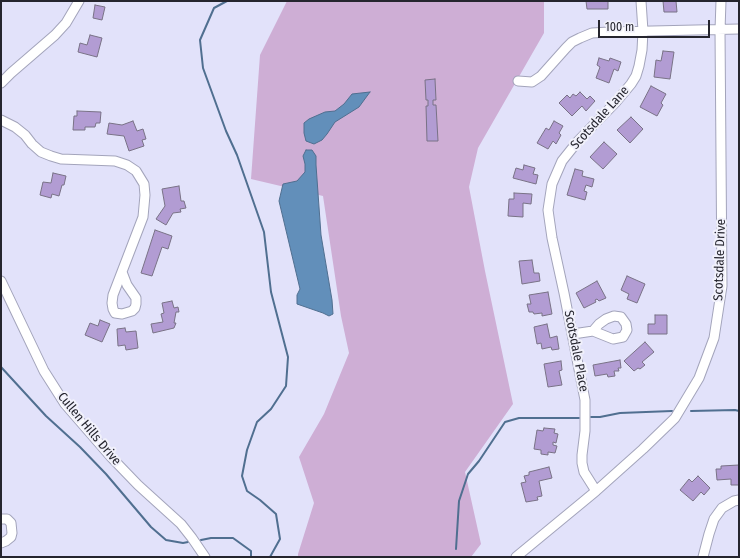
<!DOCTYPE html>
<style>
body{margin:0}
#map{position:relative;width:740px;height:558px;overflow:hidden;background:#e2e2fa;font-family:"Fira Sans Condensed",sans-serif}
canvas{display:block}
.frame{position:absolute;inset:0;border:2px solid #25252e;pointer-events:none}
.scale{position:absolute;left:598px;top:20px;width:112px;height:18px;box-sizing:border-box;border:2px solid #25252e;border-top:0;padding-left:5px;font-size:12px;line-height:14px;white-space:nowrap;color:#25252e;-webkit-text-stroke:3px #f1f1fb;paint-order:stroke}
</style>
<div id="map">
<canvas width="740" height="558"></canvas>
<div class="frame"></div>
<div class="scale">100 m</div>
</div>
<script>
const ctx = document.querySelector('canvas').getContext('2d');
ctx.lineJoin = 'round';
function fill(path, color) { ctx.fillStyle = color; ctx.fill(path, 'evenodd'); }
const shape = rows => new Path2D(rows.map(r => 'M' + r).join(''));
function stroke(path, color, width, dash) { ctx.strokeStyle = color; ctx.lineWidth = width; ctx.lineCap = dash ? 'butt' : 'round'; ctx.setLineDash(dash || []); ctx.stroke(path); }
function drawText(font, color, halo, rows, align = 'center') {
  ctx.font = font + ' "Fira Sans Condensed",sans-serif'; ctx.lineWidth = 4; ctx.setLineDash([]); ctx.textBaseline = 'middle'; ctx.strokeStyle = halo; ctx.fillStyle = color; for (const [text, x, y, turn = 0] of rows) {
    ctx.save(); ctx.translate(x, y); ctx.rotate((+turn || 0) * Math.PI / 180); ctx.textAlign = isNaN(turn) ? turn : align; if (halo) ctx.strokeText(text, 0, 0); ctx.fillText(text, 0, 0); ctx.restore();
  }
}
const green = shape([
 [287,1,544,1,544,33,478,148,469,187,485,271,513,404,465,472,481,544,471,557,298,557,298,554,314,503,299,457,324,414,349,353,341,316,323,196,251,179,260,55]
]);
const water = shape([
 [370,92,359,107,335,122,327,134,322,140,314,144,306,141,304,133,304,123,309,119,325,112,335,111,344,104,352,94,370,92],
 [306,150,312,150,316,156,316,165,321,235,332,300,333,314,329,316,323,313,297,304,297,295,300,289,279,201,283,184,297,181,305,172,305,164,303,156,306,150]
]);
const stream = shape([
 [227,1,214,8,200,40,203,68,226,131,237,155,264,232,271,292,288,357,286,386,271,409,257,422,247,450,242,476,247,491,260,500,276,514,280,539,270,557],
 [1,367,46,416,80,447,106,474,151,527,166,540,183,543,188,542],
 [691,411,735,410,739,411],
 [591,417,600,417,620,413,672,411],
 [201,540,211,538,233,538,251,551,251,557],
 [456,549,459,501,468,474,479,461,505,422,519,418,579,418]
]);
const building = shape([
 [586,1,608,1,608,9,587,9,586,1],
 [663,1,676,1,677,12,664,12,663,1],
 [95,5,105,7,102,20,93,18,95,5],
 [90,35,102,38,97,57,78,52,80,43,87,45,90,35],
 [663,51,674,52,670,79,654,77,656,60,661,61,663,51],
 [599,58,609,61,610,58,621,62,618,71,614,69,609,83,596,78,600,67,597,65,599,58],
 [435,79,436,100,433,100,433,105,436,105,438,141,427,141,426,106,428,106,428,100,426,100,425,80,435,79],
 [651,86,666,94,661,103,663,105,657,116,640,107,651,86],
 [580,92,587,99,590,96,595,101,586,111,582,106,572,116,559,103,567,95,570,98,573,94,576,96,580,92],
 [77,111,101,112,100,123,96,123,95,127,85,127,85,130,73,130,74,116,77,116,77,111],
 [631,117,643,129,630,143,617,130,631,117],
 [133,121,137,131,143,129,146,139,142,140,144,146,129,151,124,136,107,134,109,123,122,125,133,121],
 [554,121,563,126,559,133,561,135,556,144,553,141,548,149,537,143,546,128,549,130,554,121],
 [604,142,617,154,603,169,590,157,604,142],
 [524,165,535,168,533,174,538,175,536,184,513,178,516,168,523,170,524,165],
 [575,169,583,171,582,176,594,179,592,187,586,185,584,191,587,192,585,200,567,195,575,169],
 [53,173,66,176,64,185,62,185,59,196,52,194,51,198,40,195,43,182,51,183,53,173],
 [179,186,181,201,184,201,186,208,180,209,181,212,173,213,166,225,156,219,165,206,162,189,179,186],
 [514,193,532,194,531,204,523,203,523,217,508,216,509,199,514,199,514,193],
 [155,230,172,236,168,249,162,247,152,276,141,273,155,230],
 [532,260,534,273,539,273,540,281,522,284,519,261,532,260],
 [627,276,645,284,637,303,627,299,629,294,621,290,627,276],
 [597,281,606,298,599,301,597,299,595,300,596,302,584,308,576,293,597,281],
 [548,292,552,314,542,316,542,313,534,314,533,312,529,312,527,304,531,304,529,295,548,292],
 [172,301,174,308,178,307,179,312,176,312,174,323,176,323,174,328,153,333,151,324,163,322,161,314,164,313,162,303,172,301],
 [655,315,667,315,667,334,648,334,648,324,655,324,655,315],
 [100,320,110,324,102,342,85,335,90,323,98,326,100,320],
 [547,324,550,338,557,336,559,349,552,350,551,347,542,349,541,343,537,344,534,327,547,324],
 [125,328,126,332,136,331,138,348,126,350,125,345,118,346,117,329,125,328],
 [645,342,654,352,642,362,645,365,640,369,638,368,634,371,624,361,645,342],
 [620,360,621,368,618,368,619,371,614,371,615,376,608,377,607,374,595,376,593,365,620,360],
 [561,361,562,370,559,371,562,385,548,387,544,364,561,361],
 [544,428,555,429,554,433,558,434,556,443,553,442,553,445,557,446,555,453,548,452,548,455,541,454,541,450,534,449,537,430,543,431,544,428],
 [739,465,739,485,731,485,731,479,717,480,716,469,721,469,721,466,739,465],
 [549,467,552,478,539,481,542,496,537,497,538,500,526,502,521,483,526,482,524,476,529,475,529,472,549,467],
 [698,476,710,488,704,495,701,492,693,501,680,490,689,479,692,482,698,476]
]);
const minor = shape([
 [518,81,532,82,541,76,566,48,572,42,580,38,592,33,609,32,739,29],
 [1,83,11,73,55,35,66,23,79,1],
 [1,120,15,127,25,135,32,144,41,152,51,156,61,159,115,161,127,165,136,171,144,184,145,195,143,217,113,295,112,303,113,309,115,313,122,314,132,311,135,308,136,304,136,298,127,285,122,272],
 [1,281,44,371,65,404,111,457,138,485,181,524,192,538,205,557],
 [573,334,593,331,613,339,623,337,627,330,626,324,621,317,614,316,606,319,599,324,593,331],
 [596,491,584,472,582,463,582,455,585,431,585,400,564,293,552,238,548,210,552,184,562,161,578,141,615,103,631,84,636,76,639,66,642,50,643,31,641,1],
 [1,519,7,519,11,523,12,533,11,537,6,541,1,543],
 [516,557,596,491,643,449,675,418,699,378,714,338,722,286,720,30,721,1],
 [703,557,709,534,714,519,722,508,734,501,739,500]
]);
const streetNames = [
 ["Scotsdale Lane",600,118,-48],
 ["Scotsdale Drive",720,260,-88],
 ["Scotsdale Place",576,351,79],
 ["Cullen Hills Drive",89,429,50]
];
fill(green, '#ceaed5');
fill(water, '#628fba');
stroke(water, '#506f90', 1);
stroke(stream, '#506f90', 2);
fill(building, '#b29cd3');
stroke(building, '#797286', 1);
stroke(minor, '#a3a4bb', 11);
stroke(minor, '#fff', 9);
drawText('13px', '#25252e', '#f1f1fb', streetNames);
</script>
